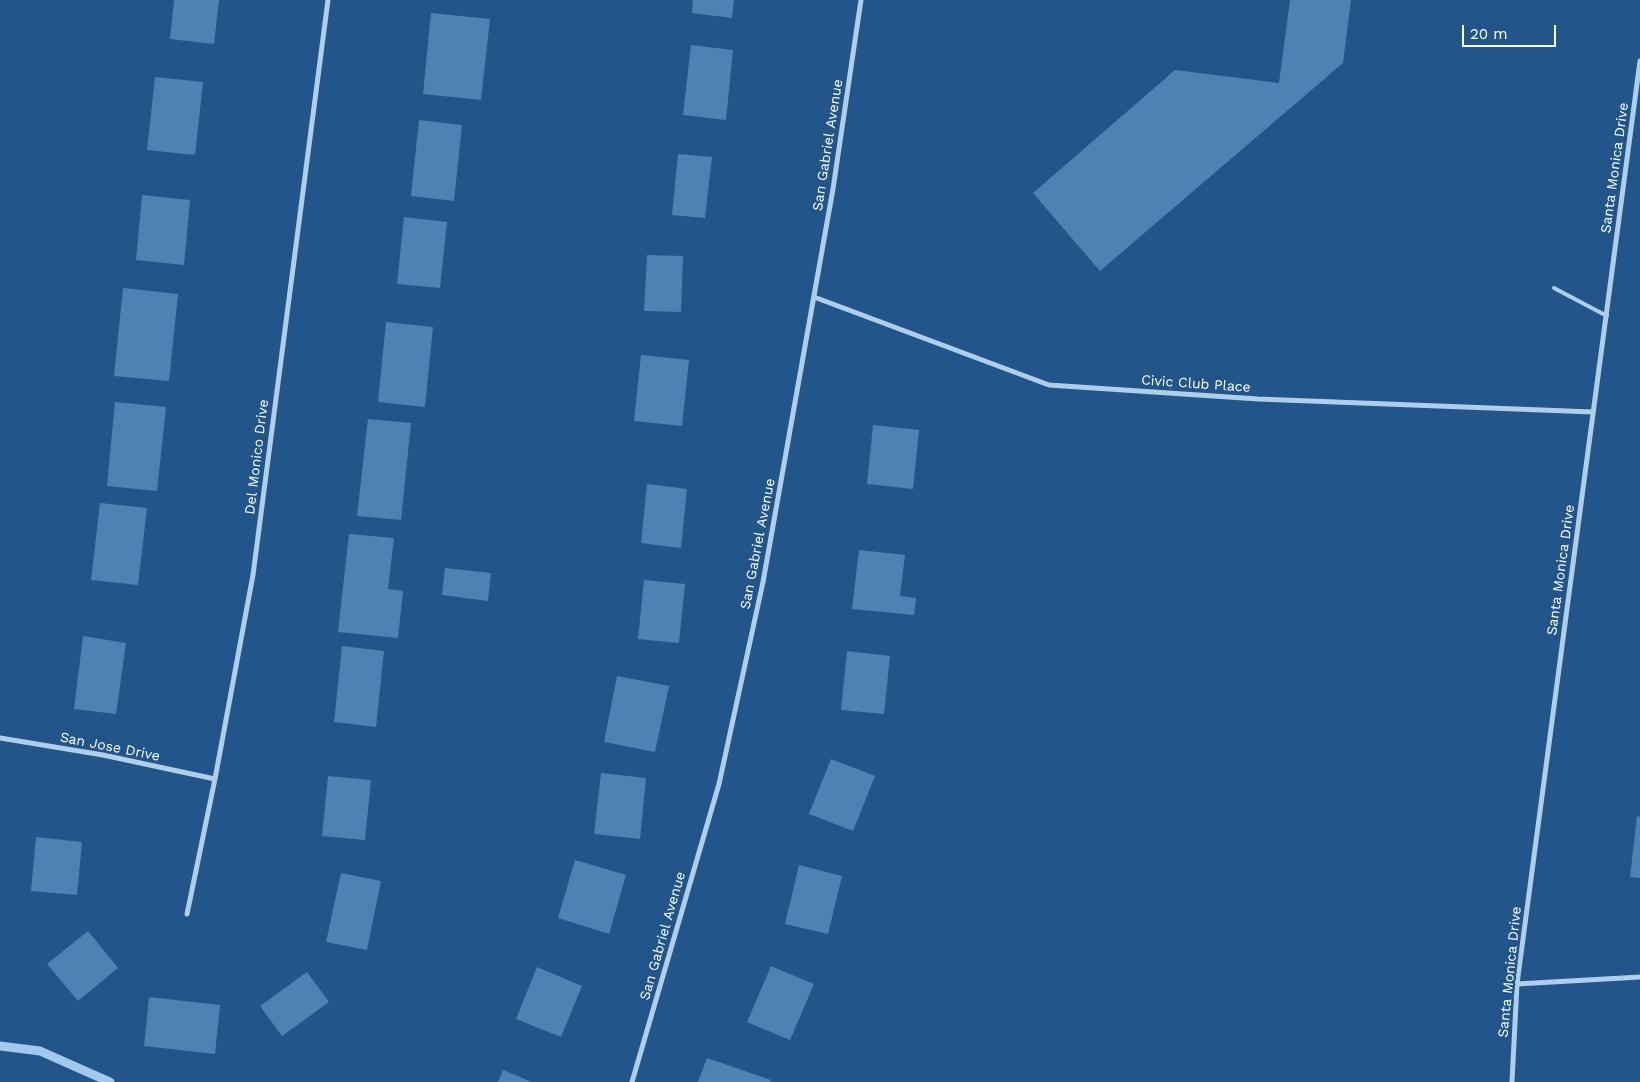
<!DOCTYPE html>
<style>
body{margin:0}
#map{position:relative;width:1640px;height:1082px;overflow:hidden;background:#22568a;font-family:"Work Sans",sans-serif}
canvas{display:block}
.scale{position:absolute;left:1462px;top:25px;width:94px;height:22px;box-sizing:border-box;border:2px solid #fff;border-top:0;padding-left:6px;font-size:15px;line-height:18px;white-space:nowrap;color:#fff;-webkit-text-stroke:4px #22568a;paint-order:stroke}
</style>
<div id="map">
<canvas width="1640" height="1082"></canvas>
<div class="scale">20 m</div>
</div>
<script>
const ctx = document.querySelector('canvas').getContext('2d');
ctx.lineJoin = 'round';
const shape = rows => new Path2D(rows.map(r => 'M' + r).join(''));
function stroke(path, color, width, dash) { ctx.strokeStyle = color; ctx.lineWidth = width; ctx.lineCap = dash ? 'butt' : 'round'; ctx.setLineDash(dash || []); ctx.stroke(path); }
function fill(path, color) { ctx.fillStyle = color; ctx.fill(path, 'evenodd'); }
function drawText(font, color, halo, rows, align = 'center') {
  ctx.font = font + ' "Work Sans",sans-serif'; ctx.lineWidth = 5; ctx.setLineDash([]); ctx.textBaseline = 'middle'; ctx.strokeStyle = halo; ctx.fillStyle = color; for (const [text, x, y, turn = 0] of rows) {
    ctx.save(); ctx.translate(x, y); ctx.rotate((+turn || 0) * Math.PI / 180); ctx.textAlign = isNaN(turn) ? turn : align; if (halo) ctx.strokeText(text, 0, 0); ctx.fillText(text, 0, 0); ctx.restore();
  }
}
const stream = shape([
 [0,1046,40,1051,110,1082]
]);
const building = shape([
 [174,0,219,0,214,44,170,39],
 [693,0,734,0,732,18,692,13],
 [1290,0,1351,0,1343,63,1100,271,1033,193,1175,70,1279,83],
 [431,13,490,19,481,100,423,94],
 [691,45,733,50,726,120,683,115],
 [155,77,203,82,195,155,147,150],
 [419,120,462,125,454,201,411,196],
 [678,154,712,157,705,218,672,215],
 [142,195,190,200,184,265,136,260],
 [404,217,447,222,440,288,397,284],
 [647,255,683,256,681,312,644,311],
 [123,288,178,294,169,381,114,376],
 [386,322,433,327,425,407,378,402],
 [641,355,689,360,682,426,634,421],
 [115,402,166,407,157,491,107,486],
 [368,419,411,423,401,520,357,516],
 [873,425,919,430,913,489,867,484],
 [647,484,687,489,681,548,641,543],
 [100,503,147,508,138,585,91,580],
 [349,534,394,538,388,589,403,591,398,638,338,632],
 [859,550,905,555,900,596,916,598,914,615,852,609],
 [445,568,491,573,488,601,442,595],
 [644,580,685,584,679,643,638,639],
 [83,636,126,643,116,714,74,709],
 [342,646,384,651,376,727,334,722],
 [847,651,890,656,884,714,841,710],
 [617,676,669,686,655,752,604,742],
 [831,759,875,776,853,831,809,814],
 [601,773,646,778,640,839,594,834],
 [328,776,371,780,365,840,322,836],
 [1637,816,1640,817,1640,878,1630,877],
 [36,837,82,842,77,895,31,891],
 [575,860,626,875,609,934,558,918],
 [799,865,842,876,828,934,785,924],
 [341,873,381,881,367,950,326,942],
 [88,931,118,968,78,1001,47,964],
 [771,966,814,984,790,1040,747,1022],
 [537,967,582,986,561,1037,516,1019],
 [307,972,329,1002,282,1036,260,1006],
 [149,997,220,1005,215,1054,144,1046],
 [707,1058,771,1080,770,1082,698,1082],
 [503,1070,532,1082,498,1082]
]);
const service = shape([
 [1554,288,1607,316]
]);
const minor = shape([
 [814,297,1049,385,1258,399,1593,412],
 [0,738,103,755,215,779],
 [187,914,215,779,253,575,328,0],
 [1517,984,1640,977],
 [632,1082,719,784,763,582,833,189,861,0],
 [1512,1082,1517,984,1640,61]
]);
const streetNames = [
 ["San Gabriel Avenue",828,145,-81],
 ["Santa Monica Drive",1615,168,-82],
 ["Civic Club Place",1196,384,4],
 ["Del Monico Drive",257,457,-83],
 ["San Gabriel Avenue",758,544,-79],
 ["Santa Monica Drive",1561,570,-82],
 ["San Jose Drive",110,747,11],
 ["San Gabriel Avenue",663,936,-74],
 ["Santa Monica Drive",1510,972,-84]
];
stroke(stream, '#a2c9ec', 9);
fill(building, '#4f82b3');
stroke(service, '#aeceea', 4);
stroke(minor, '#aeceea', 5);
drawText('14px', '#fff', '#22568a', streetNames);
</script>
